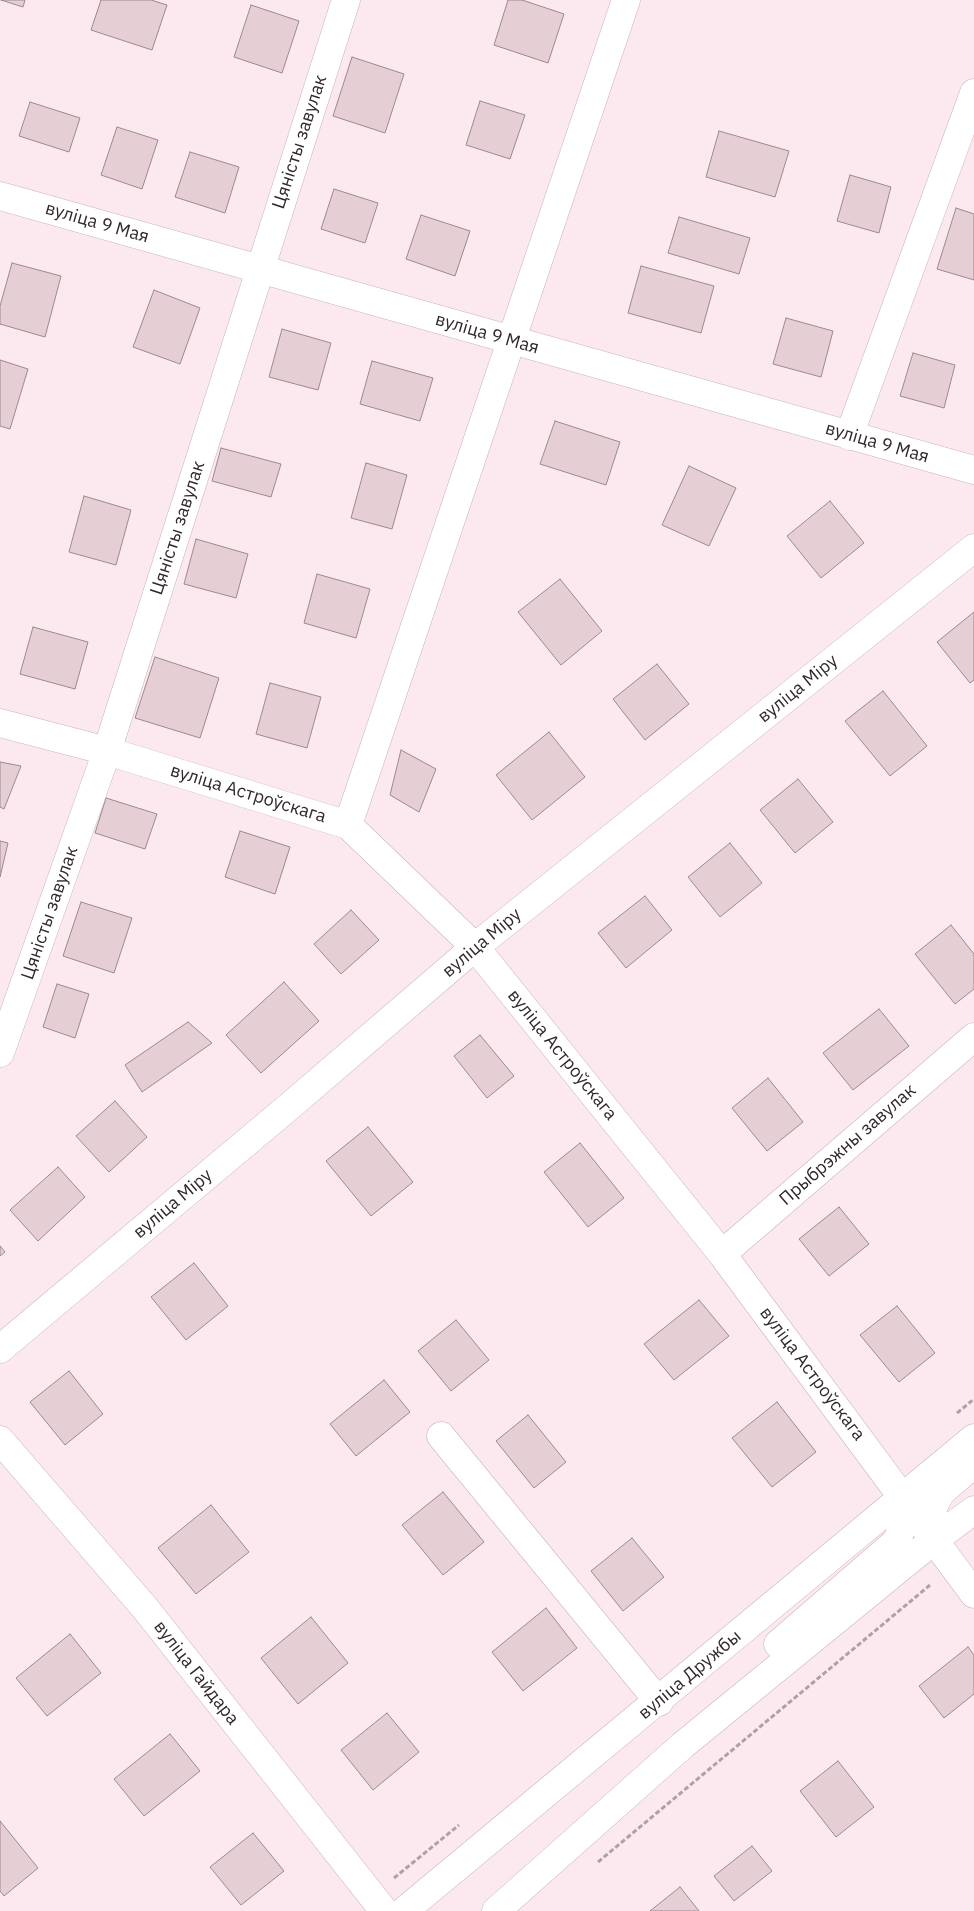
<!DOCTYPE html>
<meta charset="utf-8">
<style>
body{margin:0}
canvas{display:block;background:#fce9ef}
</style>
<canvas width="974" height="1911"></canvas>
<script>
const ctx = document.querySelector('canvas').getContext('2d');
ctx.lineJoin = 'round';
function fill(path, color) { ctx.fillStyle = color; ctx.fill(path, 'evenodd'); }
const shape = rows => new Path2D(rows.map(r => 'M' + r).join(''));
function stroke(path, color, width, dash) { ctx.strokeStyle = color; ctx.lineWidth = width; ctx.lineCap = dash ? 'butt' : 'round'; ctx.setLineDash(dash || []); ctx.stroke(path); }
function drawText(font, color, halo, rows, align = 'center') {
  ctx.font = font + ' "IBM Plex Sans",sans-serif'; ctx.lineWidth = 4.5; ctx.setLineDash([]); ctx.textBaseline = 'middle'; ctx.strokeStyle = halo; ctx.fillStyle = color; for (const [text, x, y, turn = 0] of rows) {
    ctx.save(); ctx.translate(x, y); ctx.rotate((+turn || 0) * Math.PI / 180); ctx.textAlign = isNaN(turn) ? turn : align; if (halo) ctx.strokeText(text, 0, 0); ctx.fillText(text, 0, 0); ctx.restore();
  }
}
const building = shape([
 [1,0,25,0,23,7,1,0],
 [101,0,151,0,167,5,152,50,91,30,101,0],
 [508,0,522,0,564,14,548,63,494,45,508,0],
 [251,5,299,21,282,73,234,57,251,5],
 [352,57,404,74,385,133,333,116,352,57],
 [480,101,525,115,510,159,466,145,480,101],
 [30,102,80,118,69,152,19,136,30,102],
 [117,127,158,140,142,189,101,175,117,127],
 [719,131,789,151,775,197,706,177,719,131],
 [190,152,239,167,225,213,175,197,190,152],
 [850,175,891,187,879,233,837,221,850,175],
 [334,189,378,203,365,243,321,229,334,189],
 [956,208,974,214,974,280,937,269,956,208],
 [421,215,470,231,455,276,406,259,421,215],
 [679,217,750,238,739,274,668,253,679,217],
 [12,263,61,276,45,337,0,324,0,306,12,263],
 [641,266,714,286,701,333,628,313,641,266],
 [154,290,200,308,180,364,133,347,154,290],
 [786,318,833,331,821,377,773,364,786,318],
 [282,329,331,343,318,390,269,377,282,329],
 [913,353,955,365,944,408,900,396,913,353],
 [0,360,28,369,10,429,0,426,0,360],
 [372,361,433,378,420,421,360,404,372,361],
 [555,421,620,442,606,485,540,464,555,421],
 [221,448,281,464,271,497,212,481,221,448],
 [366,463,407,475,392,529,351,518,366,463],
 [689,466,736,488,709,546,662,525,689,466],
 [84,496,131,510,116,565,69,552,84,496],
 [830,501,864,543,821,578,787,536,830,501],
 [196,539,248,554,236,598,184,584,196,539],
 [317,574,370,589,356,638,304,623,317,574],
 [560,579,602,631,561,665,518,612,560,579],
 [974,612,974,680,970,683,937,642,974,612],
 [33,627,88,642,75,689,20,674,33,627],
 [155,657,219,678,200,738,135,718,155,657],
 [657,664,689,704,645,740,613,699,657,664],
 [270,683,321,697,307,748,256,734,270,683],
 [883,691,927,746,890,776,845,721,883,691],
 [549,732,585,777,532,820,496,775,549,732],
 [401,750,436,769,419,812,390,795,401,750],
 [0,762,21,766,4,809,0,807,0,762],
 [798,779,833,822,795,853,760,810,798,779],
 [106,798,157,814,145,849,95,833,106,798],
 [240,831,290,847,275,894,225,877,240,831],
 [0,841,8,843,0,877,0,841],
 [730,843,762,883,720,917,688,877,730,843],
 [645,896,672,930,626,968,598,933,645,896],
 [81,902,132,918,114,973,63,956,81,902],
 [351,910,379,940,341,974,314,944,351,910],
 [951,925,974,954,974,989,955,1004,915,954,951,925],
 [284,982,319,1021,261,1073,226,1035,284,982],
 [57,984,89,994,75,1038,43,1027,57,984],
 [879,1009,909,1046,853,1090,823,1053,879,1009],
 [188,1022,212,1043,142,1092,125,1065,188,1022],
 [480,1035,514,1076,487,1098,454,1056,480,1035],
 [768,1078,803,1122,767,1151,732,1108,768,1078],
 [115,1101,147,1137,109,1172,76,1136,115,1101],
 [368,1127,413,1182,371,1216,326,1161,368,1127],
 [580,1143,624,1198,588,1227,544,1172,580,1143],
 [58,1167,85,1197,38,1241,10,1210,58,1167],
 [839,1207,869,1244,829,1276,799,1239,839,1207],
 [0,1246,5,1252,0,1256,0,1246],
 [194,1263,228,1306,186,1340,151,1297,194,1263],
 [699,1300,729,1336,674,1380,644,1344,699,1300],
 [897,1306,935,1353,899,1382,860,1335,897,1306],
 [456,1320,489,1360,451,1391,418,1351,456,1320],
 [69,1371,103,1414,65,1445,30,1402,69,1371],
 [384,1380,410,1412,356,1456,330,1424,384,1380],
 [777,1402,816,1452,772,1487,732,1438,777,1402],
 [528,1415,566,1462,534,1488,496,1441,528,1415],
 [443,1492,484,1542,443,1575,402,1525,443,1492],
 [211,1505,249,1552,196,1594,158,1548,211,1505],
 [632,1538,664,1577,623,1611,591,1571,632,1538],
 [546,1608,577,1648,523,1691,492,1652,546,1608],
 [311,1617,348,1663,298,1704,261,1658,311,1617],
 [70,1634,101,1673,47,1716,16,1678,70,1634],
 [968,1647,974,1655,974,1694,944,1718,919,1686,968,1647],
 [387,1713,419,1752,373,1790,341,1750,387,1713],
 [170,1734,200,1771,144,1816,114,1779,170,1734],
 [838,1761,874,1807,836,1837,800,1791,838,1761],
 [0,1821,38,1868,4,1896,0,1891,0,1821],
 [253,1833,284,1871,241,1905,210,1867,253,1833],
 [752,1846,772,1871,734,1901,714,1876,752,1846],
 [680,1887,699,1911,650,1911,680,1887]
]);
const path = shape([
 [957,1413,974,1399],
 [598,1862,930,1585],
 [394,1878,459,1825]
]);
const minor = shape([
 [0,196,974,470],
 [849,436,974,93],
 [0,723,107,751,348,825,475,947,722,1254,974,1594],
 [348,825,626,0],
 [0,1053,107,751,346,0],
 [722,1254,974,1037],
 [0,1349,291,1105,475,947,974,548],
 [441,1436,659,1702],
 [0,1440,145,1608,384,1911]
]);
const major = shape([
 [934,1540,932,1521,934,1505,941,1492,974,1464],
 [778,1644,897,1541,906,1516,902,1495],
 [404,1911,974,1438],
 [496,1911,683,1745,934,1540,974,1510]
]);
const streetNames = [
 ["Цяністы завулак",300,142,-72],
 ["вуліца 9 Мая",97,223,16],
 ["вуліца 9 Мая",487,334,16],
 ["вуліца 9 Мая",877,443,16],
 ["Цяністы завулак",178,528,-72],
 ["вуліца Міру",798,689,-39],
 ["вуліца Астроўскага",248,794,17],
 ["Цяністы завулак",50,913,-71],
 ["вуліца Міру",482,943,-40],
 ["вуліца Астроўскага",562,1055,51],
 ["Прыбрэжны завулак",848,1145,-41],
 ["вуліца Міру",173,1204,-40],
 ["вуліца Астроўскага",812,1374,53],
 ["вуліца Гайдара",196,1673,52],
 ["вуліца Дружбы",690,1675,-40]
];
fill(building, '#e6ced5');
stroke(building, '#9e888f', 1);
stroke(minor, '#c9b2b9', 29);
stroke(major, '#c9b2b9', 29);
stroke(path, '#afa0a5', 3, [5, 2.5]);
stroke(minor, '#fff', 28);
stroke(major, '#fff', 28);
drawText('18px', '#30282a', '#fff', streetNames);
</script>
